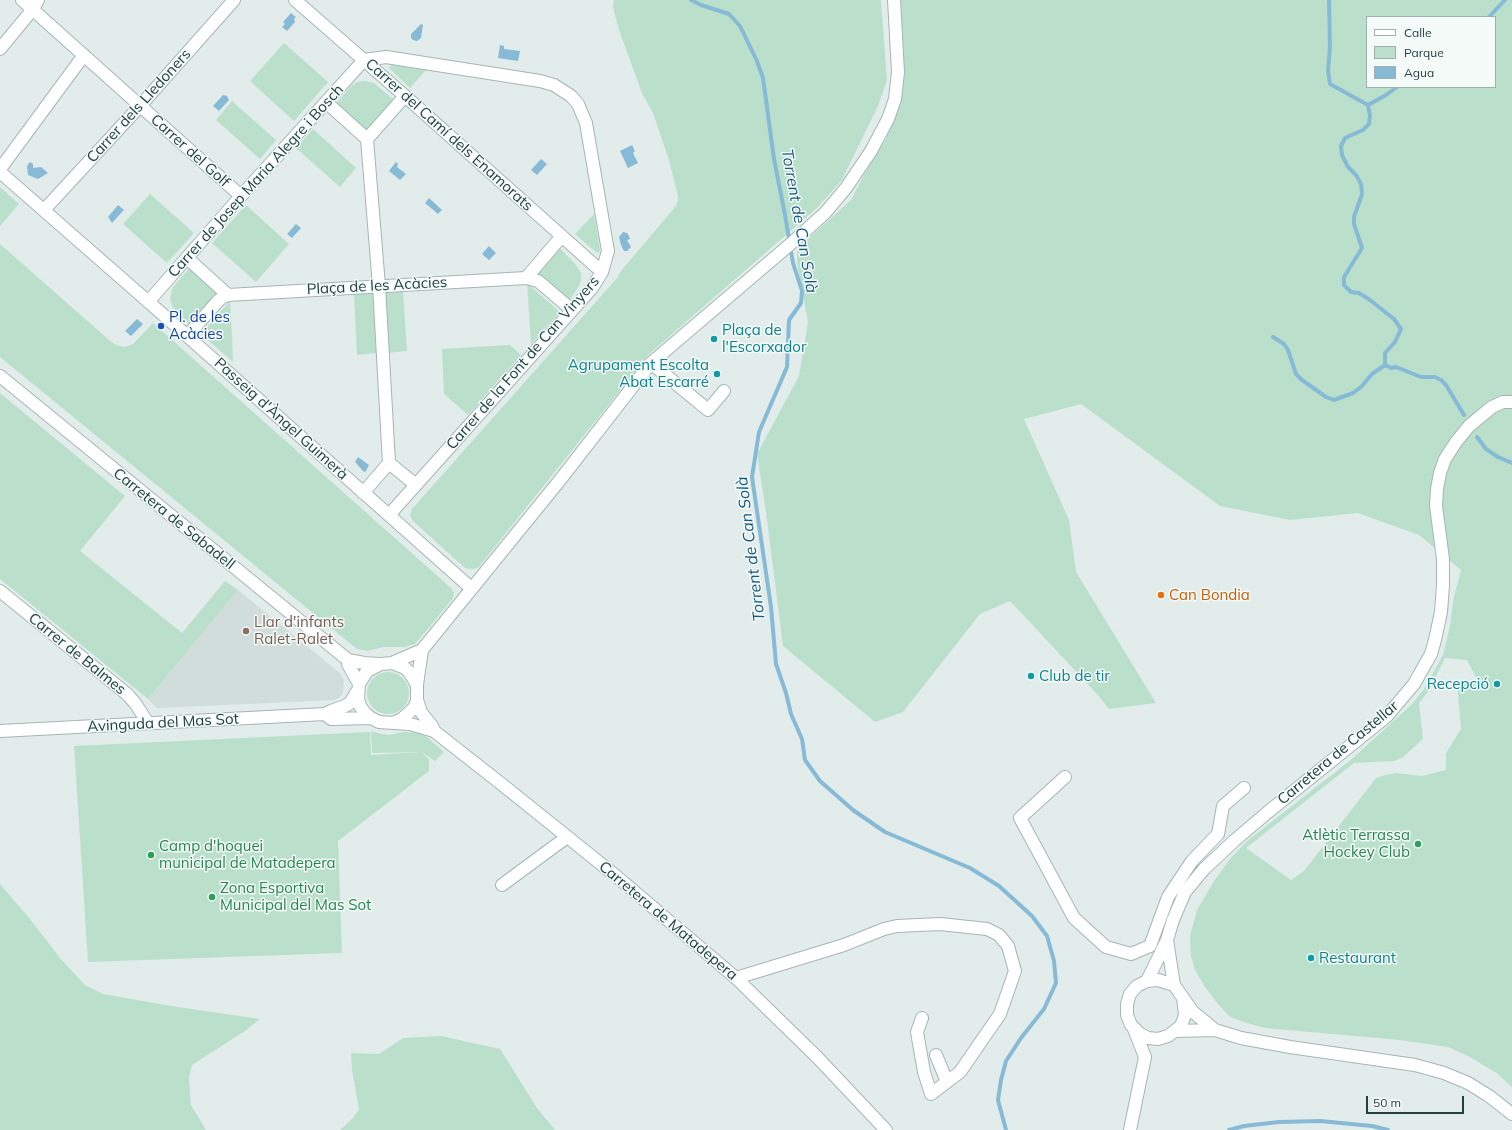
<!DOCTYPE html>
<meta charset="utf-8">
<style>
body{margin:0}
#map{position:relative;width:1512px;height:1130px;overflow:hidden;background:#e2edeb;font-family:Mulish,sans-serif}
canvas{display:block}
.legend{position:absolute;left:1366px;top:16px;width:130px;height:72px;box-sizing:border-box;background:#f3faf8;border:1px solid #9fb0ae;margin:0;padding:5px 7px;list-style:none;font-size:12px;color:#21403e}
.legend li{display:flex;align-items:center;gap:8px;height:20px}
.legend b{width:20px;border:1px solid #9fb0ae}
.scale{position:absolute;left:1366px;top:1096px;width:98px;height:18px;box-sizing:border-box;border:2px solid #21403e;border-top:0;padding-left:5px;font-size:12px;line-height:14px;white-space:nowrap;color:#21403e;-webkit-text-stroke:3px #f3faf8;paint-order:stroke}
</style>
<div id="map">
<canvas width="1512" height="1130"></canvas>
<ul class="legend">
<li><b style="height:5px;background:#fff"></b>Calle</li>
<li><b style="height:11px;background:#bae0cc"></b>Parque</li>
<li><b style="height:11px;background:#87bad6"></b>Agua</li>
</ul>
<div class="scale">50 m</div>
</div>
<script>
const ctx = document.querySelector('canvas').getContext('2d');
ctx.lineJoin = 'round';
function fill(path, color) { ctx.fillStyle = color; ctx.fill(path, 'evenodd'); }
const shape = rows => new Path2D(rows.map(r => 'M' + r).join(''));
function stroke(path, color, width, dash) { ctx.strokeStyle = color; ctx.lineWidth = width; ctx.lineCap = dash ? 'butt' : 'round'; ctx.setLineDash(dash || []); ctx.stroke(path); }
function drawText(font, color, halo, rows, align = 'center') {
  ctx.font = font + ' Mulish,sans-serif'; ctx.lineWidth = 3; ctx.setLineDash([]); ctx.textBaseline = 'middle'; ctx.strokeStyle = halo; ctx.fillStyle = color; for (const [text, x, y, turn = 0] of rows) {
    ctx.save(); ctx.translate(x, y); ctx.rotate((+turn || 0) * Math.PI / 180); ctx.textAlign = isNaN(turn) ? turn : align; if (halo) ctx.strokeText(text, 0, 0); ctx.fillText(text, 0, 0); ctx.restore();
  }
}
const built = shape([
 [238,590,341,674,344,681,343,692,340,697,335,700,157,708,148,699]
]);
const green = shape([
 [614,0,881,0,887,80,878,106,842,180,817,208,649,354,478,568,471,569,465,568,413,521,410,515,412,509,618,277,620,272,676,206,678,200,678,196,669,160,653,113,642,93,619,30,613,7],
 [901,0,1512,0,1512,1087,1498,1074,1468,1056,1448,1047,1399,1040,1265,1028,1247,1023,1230,1017,1218,1004,1205,987,1195,970,1191,956,1190,936,1197,910,1214,881,1230,859,1247,841,1352,759,1412,704,1424,689,1443,655,1450,626,1454,596,1461,570,1419,535,1358,513,1290,520,1220,506,1081,404,1024,419,1069,520,1076,572,1156,703,1109,709,1097,694,1010,601,980,614,903,712,875,722,783,646,766,512,757,454,799,376,808,322,797,263,797,249,851,200,864,175,886,139,898,105,903,70],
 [1367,17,1495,17,1495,87,1367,87],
 [1445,658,1467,660,1480,685,1457,682,1461,729,1446,753,1446,770,1422,776,1396,773,1385,775,1376,778,1304,871,1291,880,1246,848,1354,763,1394,761,1403,757,1423,739,1419,703,1428,692],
 [284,43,328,82,294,121,250,81],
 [392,65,426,70,410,88,391,70,389,67],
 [364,81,374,83,401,106,363,140,330,111,351,86,357,82],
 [232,101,276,140,260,159,216,120],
 [313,129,356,168,340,187,296,148],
 [0,187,19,204,0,226],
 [150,194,194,233,167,263,123,224],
 [246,205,289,244,256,282,212,243],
 [594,214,600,250,599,252,597,253,575,234],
 [554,242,576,265,581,273,581,280,579,286,569,301,537,272],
 [0,244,109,340,116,345,125,347,133,344,153,323,451,588,454,593,453,598,427,630,415,644,405,647,383,647,367,651,357,649,0,357],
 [195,262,220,291,190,324,173,308,170,298,173,287],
 [527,283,560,312,531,344],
 [403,291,407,351,387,353,384,292],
 [373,293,377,353,357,355,354,294],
 [230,301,232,335,233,362,201,334],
 [510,345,521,355,468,415,444,394,442,349],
 [0,393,125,496,80,551,182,633,225,581,238,590,148,699,0,579],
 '367 693a21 21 0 1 1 42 0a21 21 0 1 1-42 0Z',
 [371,731,381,734,389,735,404,732,419,733,427,737,444,752,435,761,422,752,429,759,429,771,338,841,342,953,88,962,74,746,370,732,371,755,422,752,372,753],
 [0,884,30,919,60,958,85,985,103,994,171,1006,260,1019,245,1031,192,1065,189,1077,191,1105,206,1130,0,1130],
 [441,1036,500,1049,537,1108,555,1130,340,1130,353,1118,359,1109,352,1071,351,1053,379,1054,403,1038]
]);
const water = shape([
 [291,13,296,17,294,19,295,22,287,31,282,27,285,24,283,22],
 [421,24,423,25,421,38,417,41,413,40,411,38,411,34],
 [500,45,504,46,504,49,520,51,518,61,498,58],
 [223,95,227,96,229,100,219,111,213,106],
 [632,145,635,151,633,153,638,163,628,168,620,151],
 [541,159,547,164,537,175,531,170],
 [30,162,33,164,33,168,41,167,48,173,38,179,28,175,27,166],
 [396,162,398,164,397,167,406,174,400,180,389,171],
 [429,198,442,210,438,214,425,203],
 [118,205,124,210,112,223,108,217],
 [296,224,301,228,292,238,287,234],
 [623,232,627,233,629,236,630,239,627,240,631,247,627,251,624,251,621,245,619,237],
 [489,246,496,253,489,260,482,254],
 [137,319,143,324,131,336,125,331],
 [358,457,369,465,366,471,364,472,355,462]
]);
const stream = shape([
 [691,0,701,5,729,14,740,26,757,61,763,78,774,159,785,215,793,263,802,291,801,303,789,320,787,367,759,432,752,477,771,607,776,664,786,693,791,714,802,739,805,760,820,781,853,810,885,832,970,868,999,886,1032,916,1047,936,1054,961,1056,983,1044,1009,1021,1038,1006,1061,1001,1080,998,1100,1006,1130],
 [1329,0,1330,47,1328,71,1330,84,1368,105,1370,116,1369,124,1363,130,1345,138,1341,146,1342,155,1348,167,1356,175,1361,184,1362,194,1354,217,1354,224,1362,248,1344,277,1344,285,1351,292,1359,293,1370,300,1394,319,1401,329,1395,342,1385,353,1385,365],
 [1489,17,1505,0],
 [1368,105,1386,95,1397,87],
 [1273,337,1284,344,1288,350,1296,374,1302,380,1326,397,1334,400,1353,393,1361,387,1372,374,1385,365],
 [1385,365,1391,368,1396,367,1421,377,1435,377,1441,380,1446,385,1464,415],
 [1477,437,1486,449,1498,457,1512,463],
 [1229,1130,1244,1126,1279,1122,1320,1121,1372,1126,1388,1130]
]);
const minor = shape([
 [22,0,241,196],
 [295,0,405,96,602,272],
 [0,49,33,9,38,0],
 [326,102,367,139,379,286,389,463,363,493],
 [367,139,405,96],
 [0,169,84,55],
 [0,172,168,319,471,588],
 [44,210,140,106,234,0],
 [187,258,228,295],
 [526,278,562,236],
 [148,302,241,196,364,60,386,57,540,81,554,85,571,96,578,104,586,123,608,251,602,272,592,288,389,515],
 [187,336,218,301,223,297,228,295,526,278,538,281,572,310],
 [651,363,708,410,724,391],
 [0,376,348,660,364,663,379,664],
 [389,463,416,485],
 [0,591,127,694,135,703,148,723],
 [422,650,560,480,651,363,794,241,825,213,846,188,871,151,888,119,895,99,898,72,894,0],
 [348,660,348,664,359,684],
 [392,663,422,650],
 [417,685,422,650],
 [417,700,421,712,432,726,434,731],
 [325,714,331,719,371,718],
 [395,722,402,719,414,708,417,700,417,685,410,673,405,668,392,663,381,664,367,671,359,684,358,698,360,706,365,713,371,718,379,722,410,724,434,731,504,786,616,876,736,978,817,1057,886,1130],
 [0,731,325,714,331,711,345,706,350,703,358,690],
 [1065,777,1020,818,1074,918,1106,947,1131,954,1150,946,1168,897,1192,861,1218,834,1223,806,1244,788],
 [502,885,567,837],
 [1167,940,1174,985],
 [736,978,844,945,884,929,897,926,940,924,987,929,999,935,1008,946,1015,971,1000,1014,960,1072,931,1094,924,1072,917,1032,922,1018],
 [1147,981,1167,940,1173,920,1185,892,1204,869,1235,840,1268,812,1387,716,1414,684,1431,654,1435,640,1441,612,1443,585,1443,559,1436,506,1437,489,1440,473,1445,459,1456,442,1469,426,1492,407,1503,402,1512,402],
 [1183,998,1185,1015,1181,1026,1168,1036,1158,1039,1148,1038,1139,1033,1131,1025,1127,1015,1127,1004,1130,994,1137,986,1147,981,1158,980,1174,985,1193,1012,1215,1030],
 [1176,1031,1215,1030,1241,1038,1290,1047,1415,1065,1444,1073,1468,1083,1489,1096,1512,1114],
 [936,1055,947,1082],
 [1130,1130,1145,1057,1134,1029]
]);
const markers = [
 [161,326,4,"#1a4fb4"],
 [714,339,4,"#0f9aa8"],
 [717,374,4,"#0f9aa8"],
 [1161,595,4,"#e8710a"],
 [246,631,4,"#8d6e63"],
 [1031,676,4,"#0f9aa8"],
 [1497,684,4,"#0f9aa8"],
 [1418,844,4,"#2e9e5b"],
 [151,855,4,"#2e9e5b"],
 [212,897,4,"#2e9e5b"],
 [1311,958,4,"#0f9aa8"]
];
const streetNames = [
 ["Carrer dels Lledoners",139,106,-48],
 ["Carrer del Camí dels Enamorats",449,135,42],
 ["Carrer del Golf",190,151,42],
 ["Carrer de Josep Maria Alegre i Bosch",256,181,-48],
 ["Plaça de les Acàcies",377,286,-3],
 ["Carrer de la Font de Can Vinyers",523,363,-49],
 ["Passeig d'Àngel Guimerà",281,419,42],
 ["Carretera de Sabadell",174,519,39],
 ["Carrer de Balmes",77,654,39],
 ["Avinguda del Mas Sot",163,723,-3],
 ["Carretera de Castellar",1338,753,-40],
 ["Carretera de Matadepera",668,921,40]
];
const transitNames = [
 ["Pl. de les",169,317],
 ["Acàcies",169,334]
];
const cultureNames = [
 ["Plaça de",722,330],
 ["l'Escorxador",722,347],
 ["Agrupament Escolta",709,365,"right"],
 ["Abat Escarré",709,382,"right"],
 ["Club de tir",1039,676],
 ["Recepció",1489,684,"right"],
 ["Restaurant",1319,958]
];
const foodNames = [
 ["Can Bondia",1169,595]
];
const educationNames = [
 ["Llar d'infants",254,622],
 ["Ralet-Ralet",254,639]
];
const leisureNames = [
 ["Atlètic Terrassa",1410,835,"right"],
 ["Hockey Club",1410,852,"right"],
 ["Camp d'hoquei",159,846],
 ["municipal de Matadepera",159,863],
 ["Zona Esportiva",220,888],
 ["Municipal del Mas Sot",220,905]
];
const waterNames = [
 ["Torrent de Can Solà",799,221,80],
 ["Torrent de Can Solà",751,549,-97]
];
fill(built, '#d0ddda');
fill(green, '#bae0cc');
fill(water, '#87bad6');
stroke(stream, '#87bad6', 4);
stroke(minor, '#a4b6b4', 14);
stroke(minor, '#fff', 12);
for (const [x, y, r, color] of markers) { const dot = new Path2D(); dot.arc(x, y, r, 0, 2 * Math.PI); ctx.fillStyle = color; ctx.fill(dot); stroke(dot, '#f3faf8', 1.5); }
drawText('15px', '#21403e', '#f3faf8', streetNames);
drawText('15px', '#164399', '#f3faf8', transitNames, 'left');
drawText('15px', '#0d838f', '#f3faf8', cultureNames, 'left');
drawText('15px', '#c56008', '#f3faf8', foodNames, 'left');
drawText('15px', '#785e54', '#f3faf8', educationNames, 'left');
drawText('15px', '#27864d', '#f3faf8', leisureNames, 'left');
drawText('italic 16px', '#165a81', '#f3faf8', waterNames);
</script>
